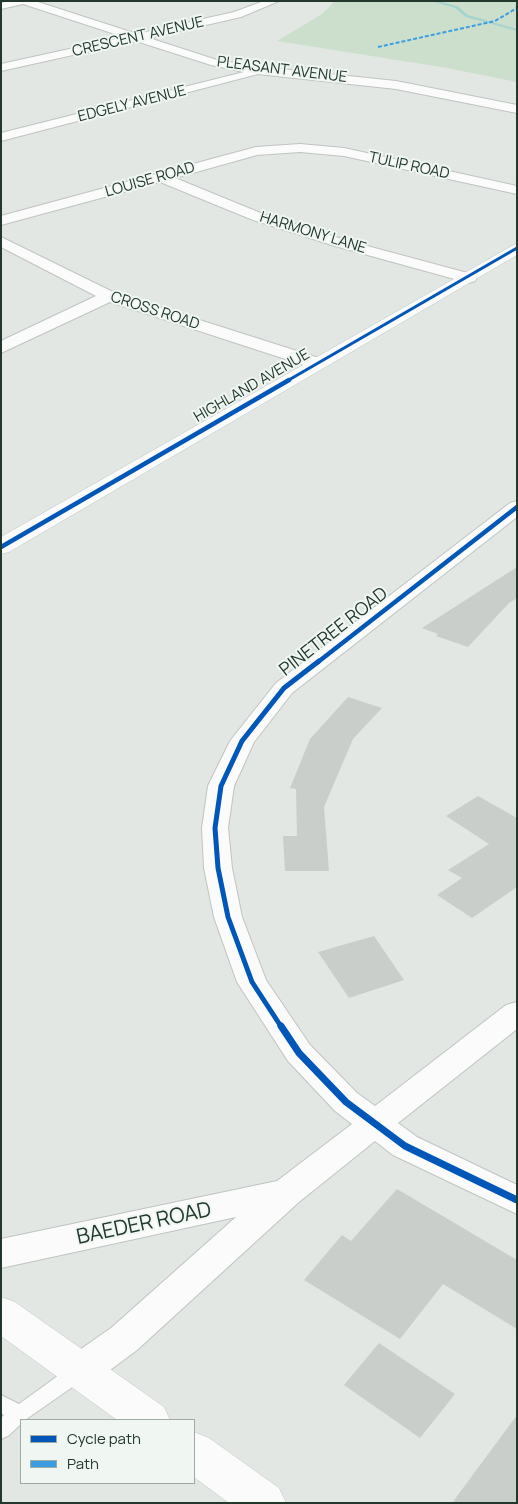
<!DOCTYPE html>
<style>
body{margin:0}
#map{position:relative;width:518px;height:1504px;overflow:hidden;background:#e2e7e4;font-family:Manrope,sans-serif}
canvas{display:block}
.frame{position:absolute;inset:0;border:2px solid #22382d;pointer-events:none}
.legend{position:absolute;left:20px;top:1419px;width:175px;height:65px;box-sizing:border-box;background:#f0f6f1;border:1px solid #9eaaa3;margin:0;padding:6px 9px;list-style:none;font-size:15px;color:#22382d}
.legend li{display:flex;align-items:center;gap:10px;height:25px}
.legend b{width:25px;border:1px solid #9eaaa3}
</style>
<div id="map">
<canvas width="518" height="1504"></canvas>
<div class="frame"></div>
<ul class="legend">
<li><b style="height:6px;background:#0057b8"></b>Cycle path</li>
<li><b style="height:6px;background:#3c9ee1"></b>Path</li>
</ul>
</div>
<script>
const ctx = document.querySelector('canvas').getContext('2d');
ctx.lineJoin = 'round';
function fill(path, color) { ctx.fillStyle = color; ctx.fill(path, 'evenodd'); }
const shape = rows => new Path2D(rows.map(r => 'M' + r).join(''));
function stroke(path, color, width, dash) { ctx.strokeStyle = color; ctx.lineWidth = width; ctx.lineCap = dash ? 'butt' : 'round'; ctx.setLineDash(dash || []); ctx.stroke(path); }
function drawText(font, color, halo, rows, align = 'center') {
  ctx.font = font + ' Manrope,sans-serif'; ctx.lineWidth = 4; ctx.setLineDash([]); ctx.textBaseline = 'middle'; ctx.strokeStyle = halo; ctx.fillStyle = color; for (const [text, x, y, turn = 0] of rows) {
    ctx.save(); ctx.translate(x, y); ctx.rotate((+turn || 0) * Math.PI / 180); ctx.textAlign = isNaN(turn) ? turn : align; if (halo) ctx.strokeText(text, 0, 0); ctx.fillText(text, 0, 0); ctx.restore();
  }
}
const green = shape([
 [333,1,517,1,517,82,447,68,277,41,322,14,333,3]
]);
const stream = shape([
 [431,1,438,1,457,6,468,15,517,29,517,31,466,17,455,8,431,1]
]);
const building = shape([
 [517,567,517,598,509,603,468,647,436,636,438,634,422,628],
 [348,697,382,708,353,739,324,807,329,871,285,871,283,836,297,836,296,789,290,788,310,739],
 [478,796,517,818,517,887,472,918,437,895,462,878,448,870,489,844,446,816],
 [374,936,404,980,349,998,318,952],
 [397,1189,517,1260,517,1329,443,1284,400,1339,304,1280,342,1235,351,1241],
 [379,1343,455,1394,420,1438,344,1385],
 [517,1415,517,1503,452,1503]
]);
const lane = shape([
 [77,1365,84,1367,86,1373,84,1379,25,1420,21,1420,21,1424,8,1436,1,1439,1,1418,4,1415,1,1413,1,1395,19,1404,70,1367,77,1365]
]);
const street = shape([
 [8,1,35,1,137,34,234,12,264,1,279,1,241,17,149,38,217,60,262,67,396,81,517,105,517,113,396,89,258,74,1,141,1,133,244,72,211,65,136,41,1,71,1,64,124,37,23,4,1,9,1,3,8,1],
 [300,144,344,148,517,186,517,194,344,156,300,152,257,155,175,178,263,214,345,240,475,275,477,278,475,281,469,283,335,246,253,220,160,182,1,225,1,216,156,174,256,147,300,144],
 [1,237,115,293,322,359,325,363,322,367,310,367,110,302,1,353,1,341,96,296,1,247,1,237],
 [517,501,517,517,292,693,254,742,234,786,228,828,232,868,242,917,266,980,310,1045,357,1093,375,1106,506,1005,517,1002,517,1029,398,1123,417,1137,517,1185,517,1214,393,1155,375,1141,299,1202,137,1350,94,1382,81,1386,68,1382,63,1370,68,1358,111,1328,236,1217,1,1268,1,1239,277,1181,352,1124,335,1111,288,1061,237,982,214,917,204,868,202,828,208,786,230,741,276,683,510,503,517,501]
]);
const secondary = shape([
 [517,243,517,255,9,552,1,554,1,537,517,243],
 [1,1297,15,1302,164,1407,170,1420,117,1420,1,1336,1,1297],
 [194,1432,209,1438,279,1488,286,1503,229,1503,194,1477,194,1432]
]);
const quiet = shape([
 [378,47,495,21,517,8]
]);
const cyclewayFar3 = shape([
 [287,381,517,248]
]);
const cyclewayFar2 = shape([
 [1,547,289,380],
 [318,662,517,507]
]);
const cyclewayFar1 = shape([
 [282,1028,252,982,228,917,218,868,215,828,221,786,242,741,284,688,319,661]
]);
const cycleway = shape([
 [281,1026,299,1053,346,1102,405,1146,517,1200]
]);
const farStreetnames = [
 ["CRESCENT AVENUE",138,37,-13],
 ["PLEASANT AVENUE",282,70,7],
 ["EDGELY AVENUE",132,104,-14],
 ["TULIP ROAD",409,166,12],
 ["LOUISE ROAD",150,180,-16],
 ["HARMONY LANE",313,233,17],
 ["CROSS ROAD",155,311,18],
 ["HIGHLAND AVENUE",252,386,-30]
];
const streetNames = [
 ["PINETREE ROAD",334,632,-38]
];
const nearStreetnames = [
 ["BAEDER ROAD",144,1224,-12]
];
fill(green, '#ccdfcd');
fill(stream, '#a5d3cf');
fill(building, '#c9cecb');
stroke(lane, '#bfc4c1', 2);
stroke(street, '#bfc4c1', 2);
stroke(secondary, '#bec5c1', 1);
fill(lane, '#fbfbfb');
fill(street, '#fbfbfb');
fill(secondary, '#fbfbfb');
stroke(quiet, '#3c9ee1', 2, [4, 2]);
stroke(cyclewayFar3, '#0057b8', 3);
stroke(cyclewayFar2, '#0057b8', 4.5);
stroke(cyclewayFar1, '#0057b8', 5);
stroke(cycleway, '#0057b8', 7);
drawText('15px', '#22382d', '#f0f6f1', farStreetnames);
drawText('18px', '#22382d', '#f0f6f1', streetNames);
drawText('21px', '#22382d', '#f0f6f1', nearStreetnames);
</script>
